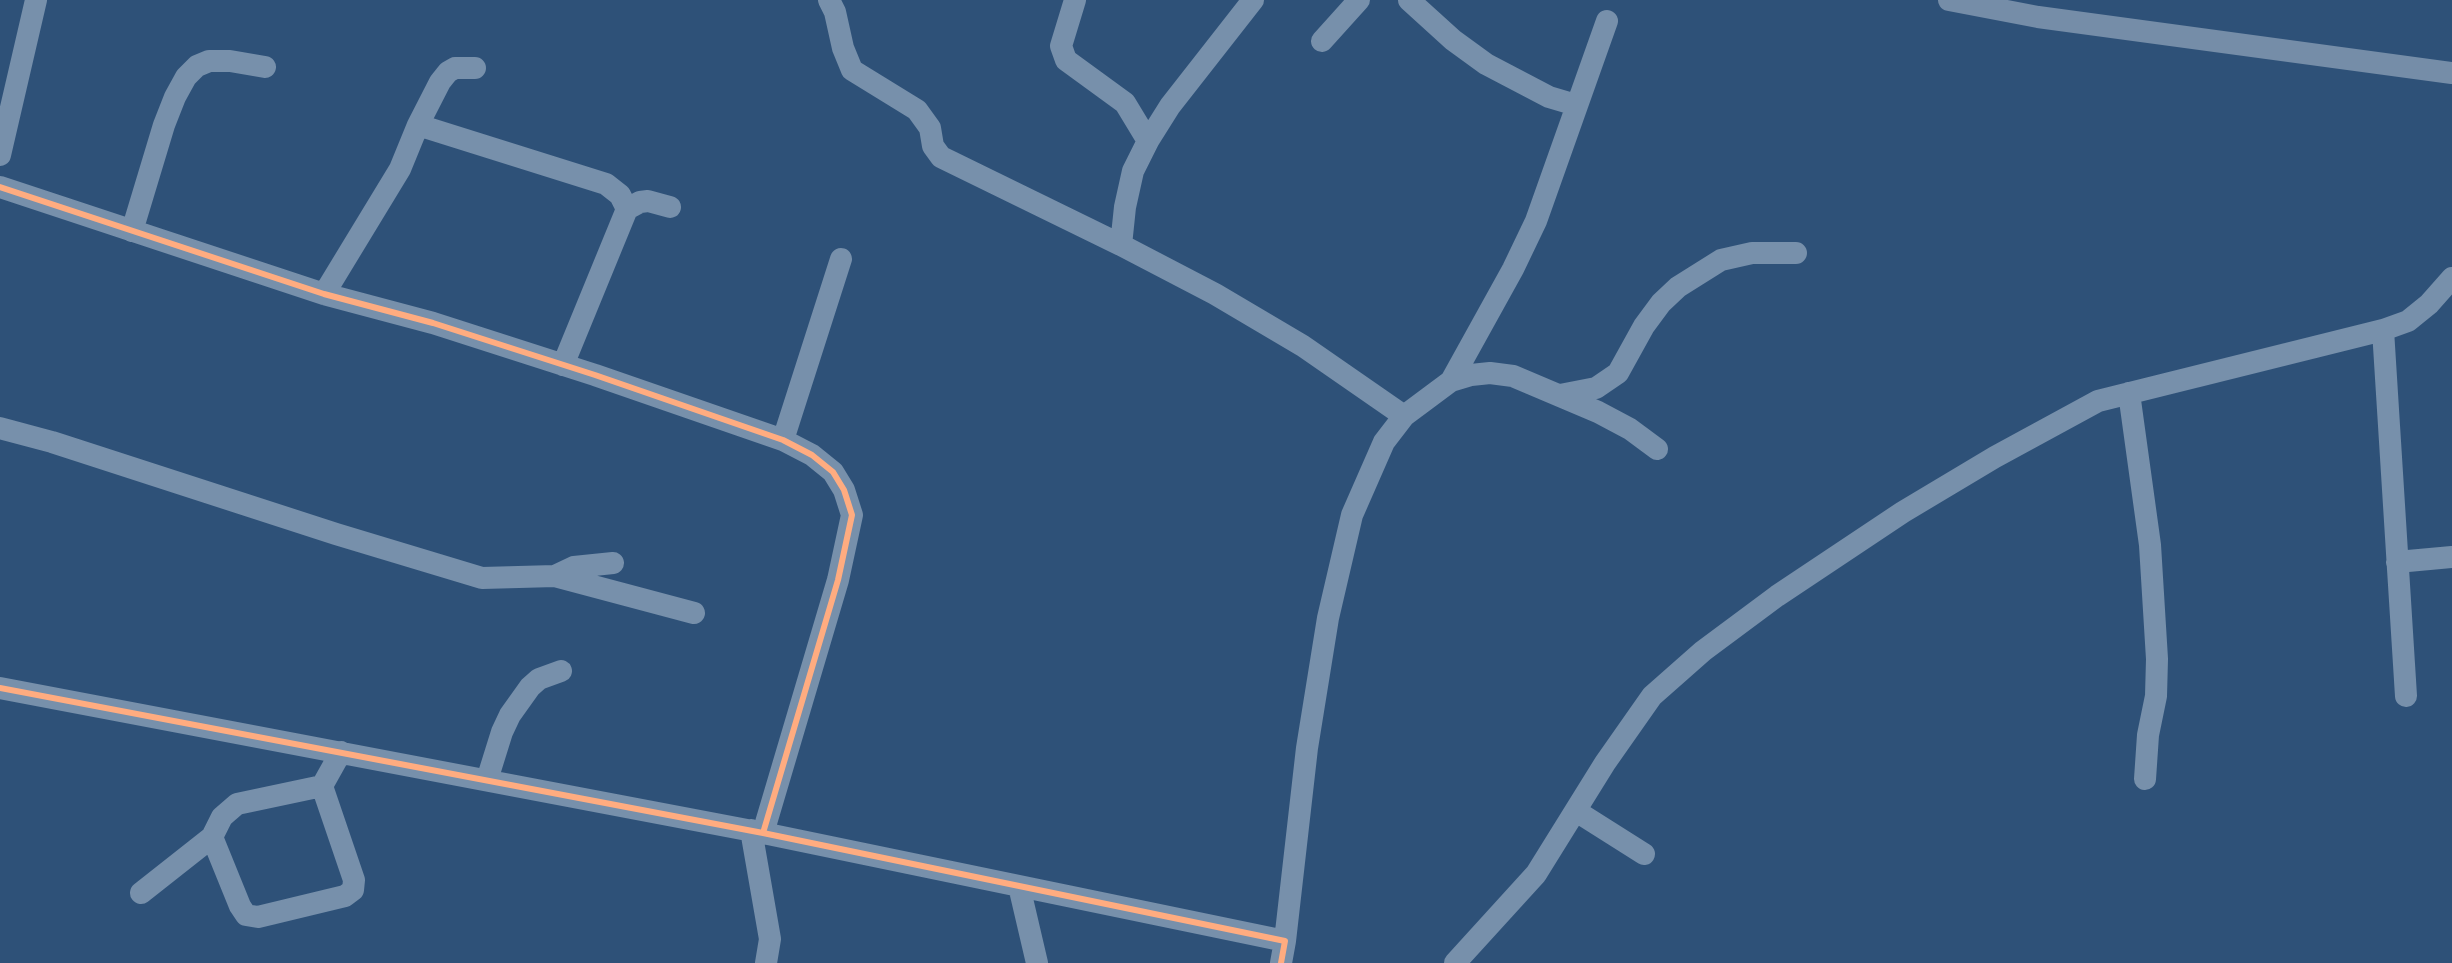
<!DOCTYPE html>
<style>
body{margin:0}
canvas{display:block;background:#2e5178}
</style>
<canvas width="2452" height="963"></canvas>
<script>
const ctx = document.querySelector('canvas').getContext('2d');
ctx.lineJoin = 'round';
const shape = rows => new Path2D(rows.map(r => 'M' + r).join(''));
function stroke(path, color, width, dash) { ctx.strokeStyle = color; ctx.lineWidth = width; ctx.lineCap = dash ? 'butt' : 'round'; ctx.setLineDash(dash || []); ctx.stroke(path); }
const minor = shape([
 [829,0,835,12,843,48,852,70,917,110,930,128,933,146,941,157,1121,245,1215,294,1303,346,1404,416],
 [1075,0,1061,46,1066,60,1125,103,1148,141],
 [1409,0,1453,40,1486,64,1549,97,1576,105],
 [1322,41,1359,0],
 [418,125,606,184,620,195,627,209],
 [0,155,36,0],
 [0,187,324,294,433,323,595,375,783,440,812,455,833,472,844,490,852,515,838,580,763,833],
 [132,231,164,125,175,97,186,77,197,66,209,61,230,61,265,67],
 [1121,245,1125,207,1133,171,1148,141,1170,106,1253,0],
 [324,294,400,169,418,125,440,82,448,72,455,68,475,68],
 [2383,330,2406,696],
 [563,365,627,209,640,202,648,201,670,207],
 [1451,381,1513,269,1536,221,1607,21],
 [2129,393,2150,545,2157,659,2156,696,2148,735,2145,779],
 [1560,395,1596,388,1618,373,1644,326,1661,303,1678,287,1721,260,1752,253,1796,253],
 [0,428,52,442,336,534,482,578,555,576,574,567,613,563],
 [783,440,841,259],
 [2397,562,2452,557],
 [555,576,694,613],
 [0,688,763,833,1285,941,1281,963],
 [487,780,502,732,510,715,530,687,539,679,561,671],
 [1576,811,1644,854],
 [751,830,770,939,766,963],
 [212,837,240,906,246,915,258,917,345,896,353,890,354,880,322,786],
 [1019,886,1037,963],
 [141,893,212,837,222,817,237,804,322,786,341,752],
 [1285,941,1307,748,1328,618,1352,515,1384,442,1404,416,1451,381,1471,375,1490,373,1513,376,1598,412,1630,429,1657,449],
 [1455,963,1536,874,1605,763,1652,696,1703,651,1777,596,1903,512,1995,457,2098,401,2383,330,2408,321,2429,304,2452,278]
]);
const major = shape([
 [1949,0,2038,17,2452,73]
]);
const cycleway = shape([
 [0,187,324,294,433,323,595,375,783,440,812,455,833,472,844,490,852,515,838,580,763,833],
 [0,688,763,833,1285,941,1281,963]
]);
stroke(minor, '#7790ab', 22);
stroke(major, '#758da8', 22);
stroke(cycleway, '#ffac80', 6);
</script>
